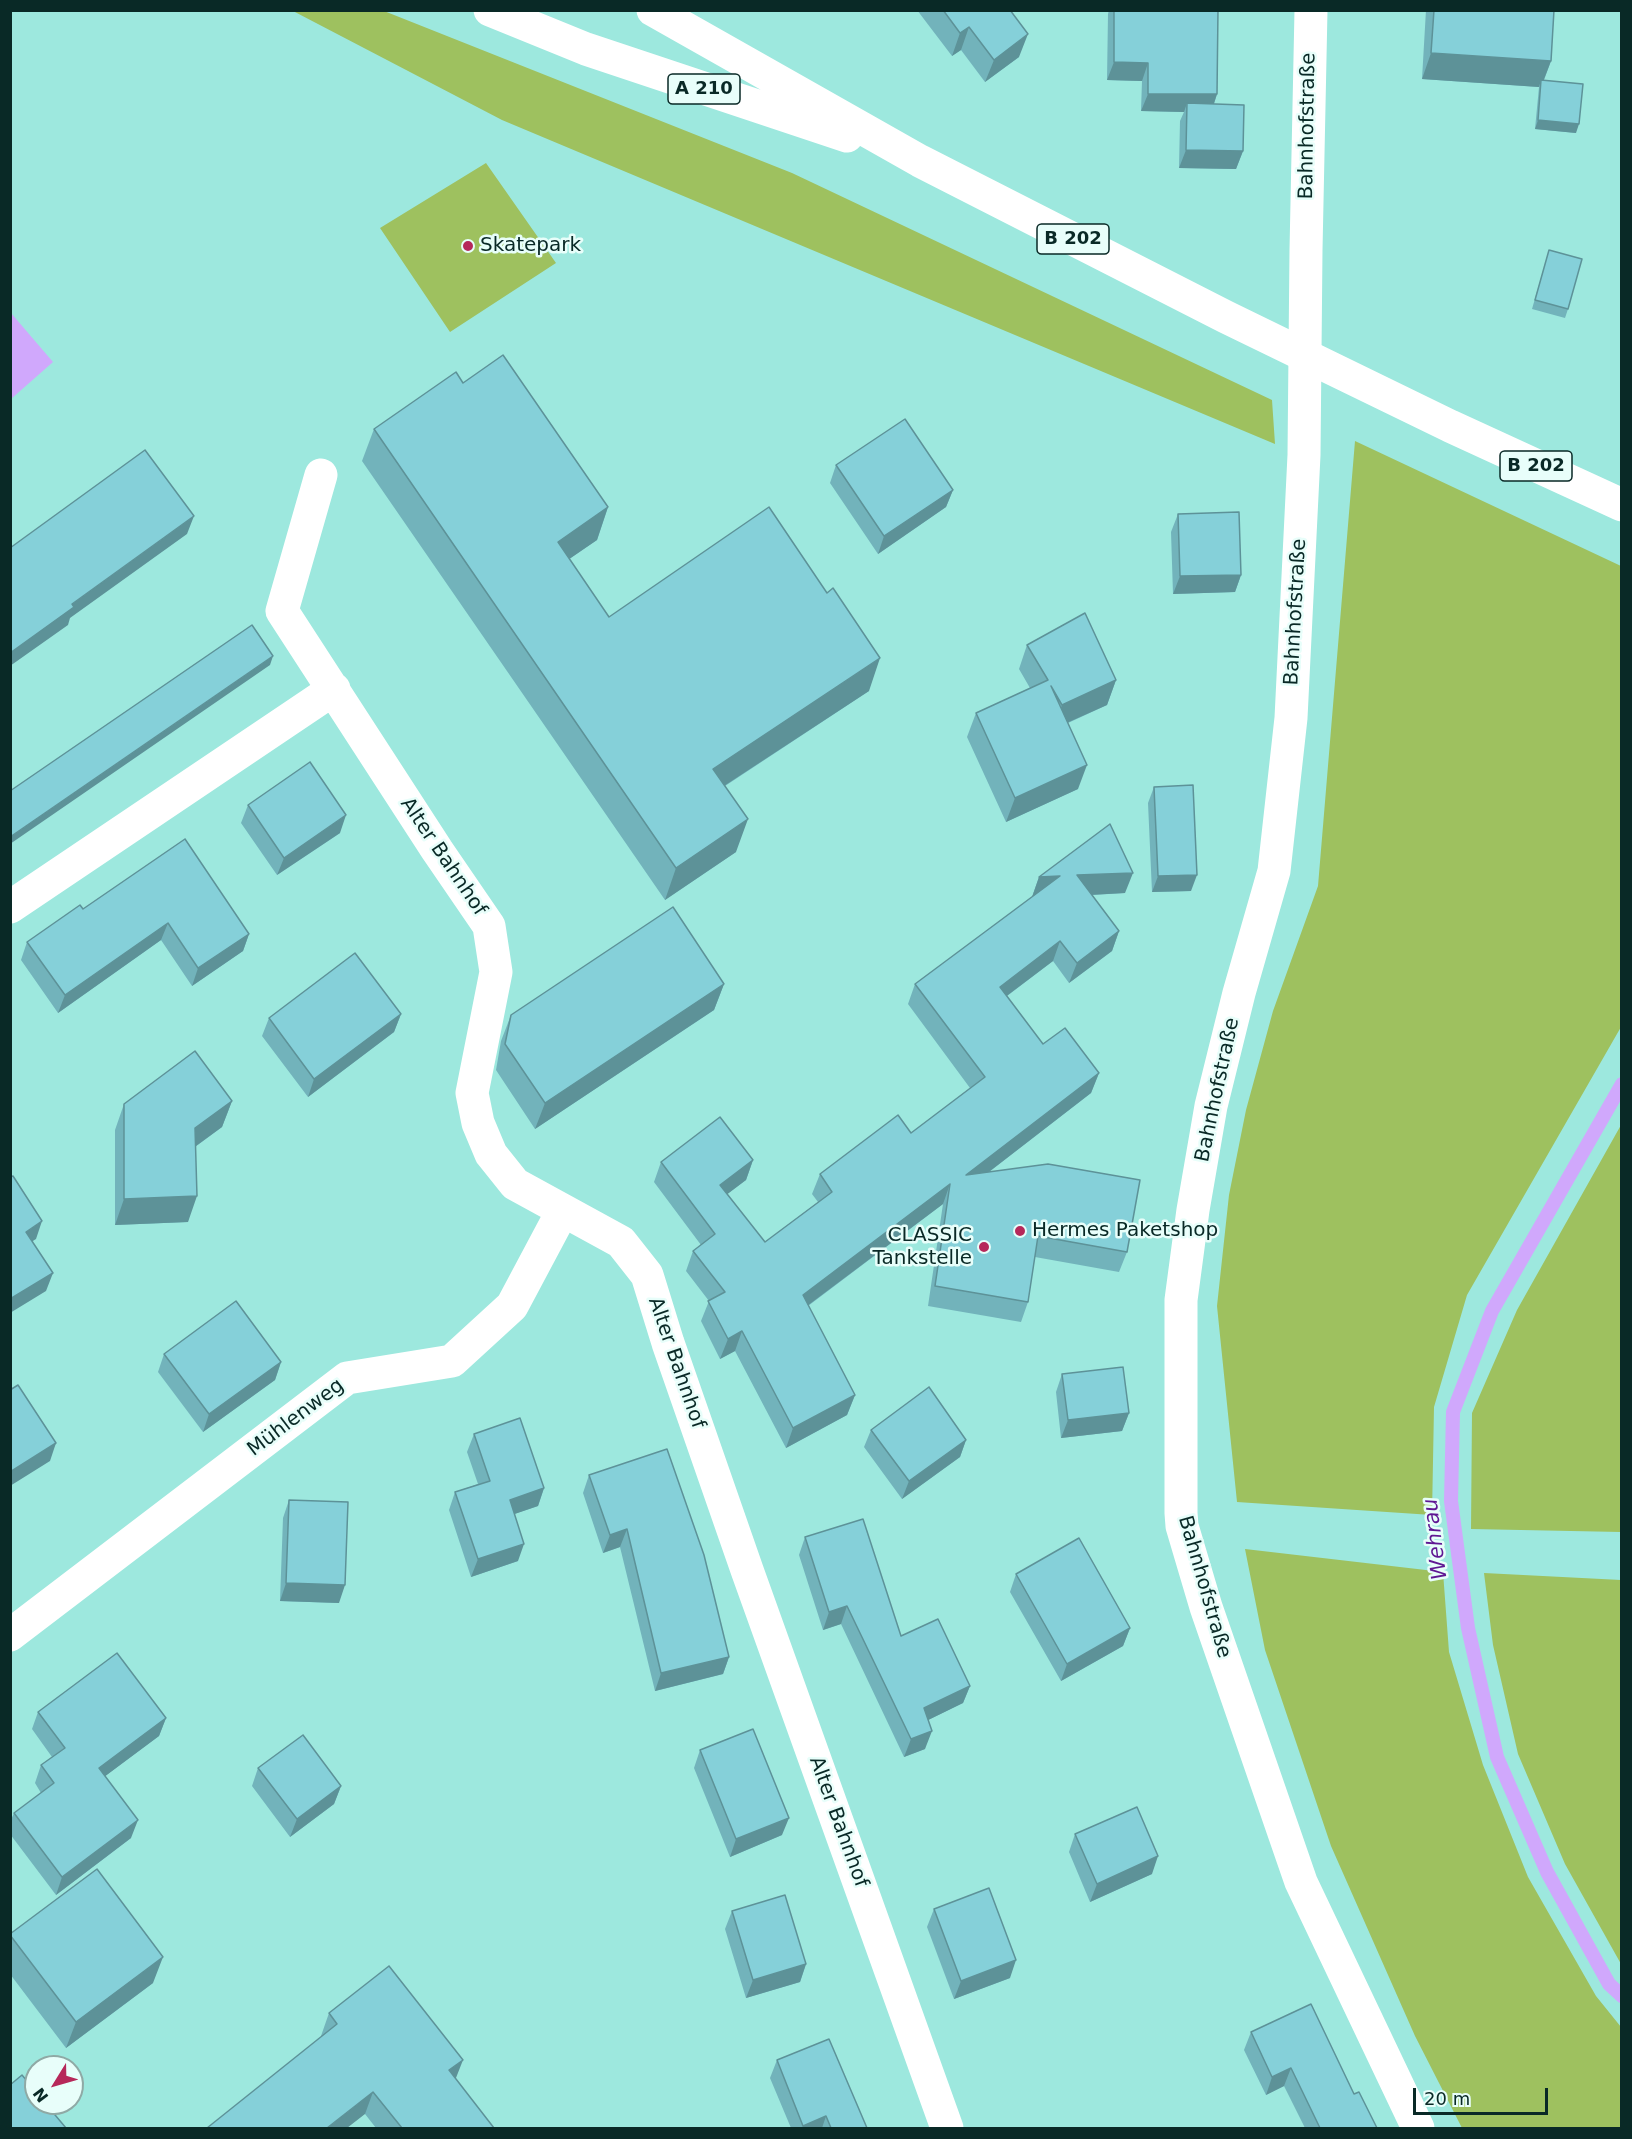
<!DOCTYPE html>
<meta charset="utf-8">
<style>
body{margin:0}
#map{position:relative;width:1632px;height:2139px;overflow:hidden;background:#9de8de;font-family:"DejaVu Sans",sans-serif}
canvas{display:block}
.frame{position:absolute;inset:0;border:12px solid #092926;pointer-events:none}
.north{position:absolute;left:24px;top:2055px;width:60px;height:60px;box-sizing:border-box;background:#e8fefa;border:2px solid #8fa9a5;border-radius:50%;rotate:233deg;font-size:16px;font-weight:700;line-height:24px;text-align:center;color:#092926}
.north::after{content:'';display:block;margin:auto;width:21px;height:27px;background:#b6285a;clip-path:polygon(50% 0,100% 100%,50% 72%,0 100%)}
.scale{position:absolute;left:1413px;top:2088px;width:135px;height:27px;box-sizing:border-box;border:3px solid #092926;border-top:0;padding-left:8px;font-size:18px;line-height:21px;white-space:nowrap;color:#092926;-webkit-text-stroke:4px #e8fefa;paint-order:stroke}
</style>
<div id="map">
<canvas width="1632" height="2139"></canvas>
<div class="frame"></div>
<div class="north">N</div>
<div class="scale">20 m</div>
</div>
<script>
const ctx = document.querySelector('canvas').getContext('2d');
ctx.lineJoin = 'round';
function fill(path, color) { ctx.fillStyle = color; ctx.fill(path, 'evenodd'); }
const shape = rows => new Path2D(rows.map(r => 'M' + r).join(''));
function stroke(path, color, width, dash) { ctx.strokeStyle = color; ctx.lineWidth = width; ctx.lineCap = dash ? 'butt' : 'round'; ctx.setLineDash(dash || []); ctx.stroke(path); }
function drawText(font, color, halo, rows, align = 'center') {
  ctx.font = font + ' "DejaVu Sans",sans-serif'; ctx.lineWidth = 5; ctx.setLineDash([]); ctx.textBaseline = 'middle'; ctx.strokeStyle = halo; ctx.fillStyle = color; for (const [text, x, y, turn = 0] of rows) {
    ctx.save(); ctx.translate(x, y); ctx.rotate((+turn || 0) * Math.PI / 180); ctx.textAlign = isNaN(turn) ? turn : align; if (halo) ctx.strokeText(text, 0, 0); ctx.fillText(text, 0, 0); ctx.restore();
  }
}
const green = shape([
 [293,11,384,11,792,173,1272,400,1275,444,502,120],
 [486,163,556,263,450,332,380,228],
 [1355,441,1621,566,1621,1027,1467,1295,1434,1407,1432,1515,1237,1502,1217,1306,1229,1195,1246,1110,1273,1011,1318,886],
 [1621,1125,1621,1532,1471,1529,1472,1413,1517,1310],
 [1245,1549,1443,1572,1449,1652,1483,1765,1528,1877,1596,1996,1621,2027,1621,2128,1462,2128,1415,2036,1331,1846,1265,1650],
 [1484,1573,1621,1580,1621,1964,1565,1864,1518,1754,1493,1645]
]);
const water = shape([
 [11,313,53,362,11,399,10,399]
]);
const stream = shape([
 [1622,1084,1492,1311,1453,1412,1451,1501,1468,1628,1497,1757,1547,1872,1609,1984,1622,1996]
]);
const minor = shape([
 [321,475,282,611,437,850,489,926,496,972,472,1093,478,1123,491,1154,515,1184,621,1242,647,1275,668,1343,747,1570,947,2128],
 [10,907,334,689],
 [10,1635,347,1378,452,1361,512,1306,562,1212]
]);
const major = shape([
 [1311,10,1306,250,1304,455,1291,718,1274,871,1239,993,1211,1106,1193,1210,1181,1300,1181,1513,1182,1526,1206,1607,1301,1882,1418,2128]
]);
const highway = shape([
 [490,10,586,49,847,136],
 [653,10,920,161,1226,317,1450,426,1622,505]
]);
const wall = shape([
 [917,10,1010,10,1019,57,985,82,961,50,952,56],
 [1109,10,1218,10,1217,94,1214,104,1243,151,1236,169,1179,168,1180,121,1184,112,1141,111,1142,81,1107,80,1108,14],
 [1426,10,1554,10,1551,61,1544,80,1576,133,1535,129,1539,87,1422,79],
 [1549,250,1568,309,1565,318,1532,309],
 [463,383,608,507,597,540,569,559,609,617,869,691,725,786,736,852,665,900,362,461,374,429],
 [836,465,953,490,946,507,878,554,830,483],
 [1178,514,1241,575,1235,592,1173,594,1171,532],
 [1027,645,1116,680,1107,705,1068,723,1078,789,1006,822,967,737,976,713,1030,688,1019,669],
 [1154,787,1191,891,1152,892,1148,803],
 [248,805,340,833,277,875,241,823],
 [1039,877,1125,893,1092,895,1119,931,1112,951,1069,983,1053,961,1007,996,1043,1044,1099,1073,1091,1093,989,1172,1127,1252,1119,1272,1035,1257,1028,1302,1021,1322,928,1306,943,1204,808,1306,855,1395,847,1415,786,1448,735,1351,720,1359,701,1321,709,1301,686,1271,693,1251,701,1245,654,1182,661,1162,753,1160,746,1180,727,1194,765,1242,818,1202,812,1194,820,1174,911,1133,970,1088,908,1004,915,984,1032,897],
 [83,909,249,934,243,951,192,986,161,940,58,1013,21,960,27,942],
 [724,984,714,1010,535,1129,496,1070,501,1041,511,1015],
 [401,1014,394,1032,308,1097,262,1036,269,1018],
 [232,1101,222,1127,195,1147,188,1222,115,1225,115,1130,124,1104],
 [164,1354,281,1362,275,1380,203,1432,158,1372],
 [1062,1374,1129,1413,1122,1431,1061,1438,1056,1392],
 [871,1430,966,1440,960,1457,902,1499,864,1447],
 [474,1434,544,1488,538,1506,514,1514,518,1561,471,1577,449,1510,455,1492,478,1484,467,1452],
 [589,1475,729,1657,723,1674,655,1691,620,1547,603,1553,583,1493],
 [289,1500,339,1603,280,1601,283,1518],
 [805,1537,901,1636,970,1686,963,1703,928,1720,925,1749,904,1757,841,1624,823,1630,799,1555],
 [1016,1574,1130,1628,1123,1646,1061,1681,1010,1592],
 [38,1712,166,1718,159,1736,105,1776,131,1838,56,1895,10,1834,10,1822,14,1813,41,1793,35,1783,41,1765,52,1757,32,1729],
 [700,1750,782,1835,730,1857,694,1768],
 [258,1768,341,1786,334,1804,290,1837,252,1786],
 [1075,1834,1152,1874,1090,1902,1069,1852],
 [934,1909,1010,1978,954,1999,927,1927],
 [732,1911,806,1964,800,1982,746,1998,725,1929],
 [10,1934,153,1983,66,2048,10,1974],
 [329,2013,456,2079,494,2128,376,2128,365,2114,321,2036],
 [1251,2032,1354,2094,1377,2128,1305,2128,1284,2086,1266,2095,1244,2050],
 [777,2060,867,2128,791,2128,770,2078]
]);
const shadedWall = shape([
 [969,27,961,50,952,56,960,33],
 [1028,34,1019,57,985,82,994,60],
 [1431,53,1551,61,1541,87,1541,80,1539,87,1422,79],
 [1114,62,1148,63,1142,81,1107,80],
 [1148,94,1217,94,1211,112,1187,103,1184,112,1141,111],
 [1538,120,1579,124,1576,133,1535,129],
 [1186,150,1243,151,1236,169,1179,168],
 [953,490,946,507,878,554,884,536],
 [608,507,597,540,546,575,558,542],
 [194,516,187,534,70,618,68,625,10,666,10,653,72,604],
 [1241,575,1235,592,1173,594,1180,576],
 [273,656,270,665,10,844,10,837],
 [880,658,869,691,701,801,713,769],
 [1116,680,1107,705,1053,729,1062,705],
 [1087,765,1078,789,1006,822,1015,798],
 [346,815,340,833,277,875,284,858],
 [748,819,736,852,665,900,676,868],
 [1133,873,1125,893,1070,896,1077,875],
 [1197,875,1191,891,1152,892,1158,876],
 [1060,876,1032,897,1039,877],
 [168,923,161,940,58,1013,65,995],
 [1119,931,1112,951,1069,983,1077,963],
 [249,934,243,951,192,986,198,968],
 [1060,941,1053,961,992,1007,1000,987],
 [724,984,714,1010,535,1129,545,1103],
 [401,1014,394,1032,308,1097,314,1079],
 [1099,1073,1091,1093,959,1195,966,1175],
 [232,1101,222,1127,185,1154,195,1128],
 [753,1160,746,1180,713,1205,720,1185],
 [950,1184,943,1204,795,1315,803,1295],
 [197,1196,188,1222,115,1225,124,1199],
 [42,1221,36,1239,20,1249,26,1232],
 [53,1273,46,1291,10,1313,10,1299],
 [742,1331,735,1351,720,1359,728,1339],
 [281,1362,275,1380,203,1432,209,1414],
 [855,1395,847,1415,786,1448,793,1428],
 [1129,1413,1122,1431,1061,1438,1068,1420],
 [966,1440,960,1457,902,1499,909,1481],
 [56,1443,50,1461,10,1486,10,1472],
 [544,1488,538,1506,503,1518,510,1500],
 [627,1529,620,1547,603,1553,610,1535],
 [524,1544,518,1561,471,1577,478,1559],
 [286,1583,345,1585,339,1603,280,1601],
 [847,1606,841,1624,823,1630,829,1612],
 [1130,1628,1123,1646,1061,1681,1067,1664],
 [729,1657,723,1674,655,1691,661,1673],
 [970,1686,963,1703,918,1725,924,1708],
 [166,1718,159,1736,92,1786,99,1768],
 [932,1731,925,1749,904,1757,911,1739],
 [341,1786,334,1804,290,1837,297,1819],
 [789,1818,782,1835,730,1857,736,1839],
 [138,1820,131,1838,56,1895,62,1877],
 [1158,1856,1152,1874,1090,1902,1097,1884],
 [163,1957,153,1983,66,2048,76,2022],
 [1016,1960,1010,1978,954,1999,961,1981],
 [806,1964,800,1982,746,1998,753,1980],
 [463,2060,454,2083,449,2070],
 [1291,2068,1284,2086,1266,2095,1272,2077],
 [373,2092,365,2114,347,2128,327,2128],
 [826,2116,822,2128,802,2128,803,2126]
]);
const building = shape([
 [943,10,1010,10,1028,34,994,60,969,27,960,33,943,10],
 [1114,10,1218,10,1217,94,1148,94,1148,63,1114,62,1114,10],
 [1434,10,1554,10,1551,61,1431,53,1434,10],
 [1541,80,1583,84,1579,124,1538,120,1541,80],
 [1187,103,1244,105,1243,151,1186,150,1187,103],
 [1549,250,1582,259,1568,309,1535,300,1549,250],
 [503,355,608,507,558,542,609,617,769,507,827,593,833,588,880,658,713,769,748,819,676,868,374,429,456,372,463,383,503,355],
 [905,419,953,490,884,536,836,465,905,419],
 [145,450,194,516,72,604,74,607,10,653,10,548,145,450],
 [1239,512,1241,575,1180,576,1178,514,1239,512],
 [1085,613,1116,680,1062,705,1051,686,1087,765,1015,798,976,713,1048,680,1027,645,1085,613],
 [252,625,273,656,10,837,10,791,252,625],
 [310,762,346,815,284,858,248,805,310,762],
 [1193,785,1197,875,1158,876,1154,787,1193,785],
 [1110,824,1133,873,1077,875,1119,931,1077,963,1060,941,1000,987,1043,1044,1065,1028,1099,1073,966,1175,1048,1164,1140,1180,1127,1252,1038,1236,1028,1302,935,1286,950,1184,803,1295,855,1395,793,1428,742,1331,728,1339,708,1301,725,1292,693,1251,715,1234,661,1162,720,1117,753,1160,720,1185,765,1242,832,1192,820,1174,898,1115,911,1133,985,1077,915,984,1060,876,1039,877,1110,824],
 [185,839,249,934,198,968,168,923,65,995,27,942,80,905,83,909,185,839],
 [673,907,724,984,545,1103,505,1044,511,1015,673,907],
 [355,953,401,1014,314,1079,269,1018,355,953],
 [195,1051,232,1101,195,1128,197,1196,124,1199,124,1104,195,1051],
 [13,1176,42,1221,26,1232,53,1273,10,1299,10,1177,13,1176],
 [236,1301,281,1362,209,1414,164,1354,236,1301],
 [1123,1367,1129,1413,1068,1420,1062,1374,1123,1367],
 [18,1385,56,1443,10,1472,10,1390,18,1385],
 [929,1387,966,1440,909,1481,871,1430,929,1387],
 [520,1418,544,1488,510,1500,524,1544,478,1559,455,1492,490,1481,474,1434,520,1418],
 [667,1449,704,1555,729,1657,661,1673,627,1529,610,1535,589,1475,667,1449],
 [289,1500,348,1502,345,1585,286,1583,289,1500],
 [863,1519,901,1636,938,1619,970,1686,924,1708,932,1731,911,1739,847,1606,829,1612,805,1537,863,1519],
 [1079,1538,1130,1628,1067,1664,1016,1574,1079,1538],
 [117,1653,166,1718,99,1768,138,1820,62,1877,14,1813,54,1783,41,1765,65,1748,38,1712,117,1653],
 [753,1729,789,1818,736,1839,700,1750,753,1729],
 [303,1735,341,1786,297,1819,258,1768,303,1735],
 [1137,1807,1158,1856,1097,1884,1075,1834,1137,1807],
 [97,1869,163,1957,76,2022,10,1935,10,1934,97,1869],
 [989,1888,1016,1960,961,1981,934,1909,989,1888],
 [785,1895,806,1964,753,1980,732,1911,785,1895],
 [389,1966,463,2060,449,2070,494,2128,402,2128,373,2092,327,2128,207,2128,337,2024,329,2013,389,1966],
 [1311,2004,1354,2094,1359,2092,1377,2128,1320,2128,1291,2068,1272,2077,1251,2032,1311,2004],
 [829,2039,867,2128,831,2128,826,2116,803,2126,777,2060,829,2039],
 [22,2075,36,2092,36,2103,45,2103,66,2128,10,2128,10,2085,22,2075]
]);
const markers = [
 [468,246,6,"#b6285a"],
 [1020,1231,6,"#b6285a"],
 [984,1247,6,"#b6285a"]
];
const shields = [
 [704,89,72],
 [1073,239,72],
 [1536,466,72]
];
const shieldNames = [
 ["A 210",704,89],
 ["B 202",1073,239],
 ["B 202",1536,466]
];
const streetNames = [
 ["Bahnhofstraße",1308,126,-89],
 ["Bahnhofstraße",1296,612,-87],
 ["Alter Bahnhof",443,857,56],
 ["Bahnhofstraße",1218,1090,-78],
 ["Alter Bahnhof",676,1363,71],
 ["Mühlenweg",296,1418,-37],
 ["Bahnhofstraße",1204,1587,74],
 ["Alter Bahnhof",838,1822,70]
];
const poiNames = [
 ["Skatepark",480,246],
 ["Hermes Paketshop",1032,1231],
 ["CLASSIC",972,1236,"right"],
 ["Tankstelle",972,1259,"right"]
];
const waterNames = [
 ["Wehrau",1436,1539,-97]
];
fill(green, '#9ec15f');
fill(water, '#d0a8fc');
stroke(stream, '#d0a8fc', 14);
stroke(minor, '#fff', 33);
stroke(major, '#fff', 33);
stroke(highway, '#fff', 33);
fill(wall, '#72b3bb');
fill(shadedWall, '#5d9298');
fill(building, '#85d0d9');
stroke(building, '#5d9298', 1.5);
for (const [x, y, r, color] of markers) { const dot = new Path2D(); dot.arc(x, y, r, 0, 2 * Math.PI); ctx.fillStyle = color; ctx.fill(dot); stroke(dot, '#e8fefa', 2); }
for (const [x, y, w] of shields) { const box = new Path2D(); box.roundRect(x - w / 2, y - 15, w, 30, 4.5); ctx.fillStyle = '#e8fefa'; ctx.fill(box); stroke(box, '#092926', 1.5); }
drawText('bold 18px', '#092926', null, shieldNames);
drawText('20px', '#092926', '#e8fefa', streetNames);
drawText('20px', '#092926', '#e8fefa', poiNames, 'left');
drawText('italic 21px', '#5f1793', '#e8fefa', waterNames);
</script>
